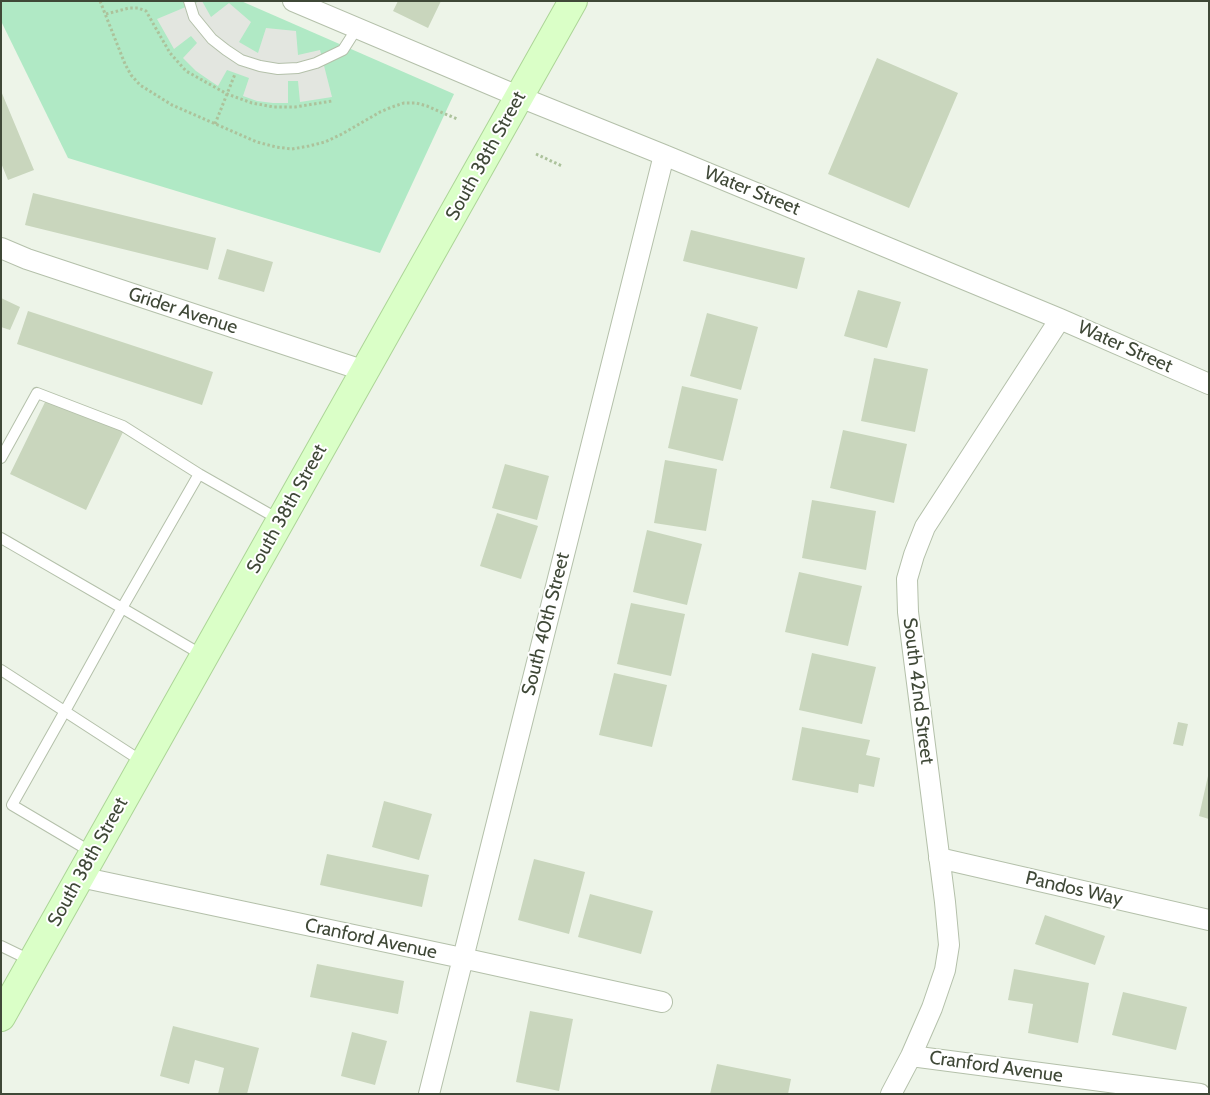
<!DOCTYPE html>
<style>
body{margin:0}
#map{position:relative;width:1210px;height:1095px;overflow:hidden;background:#edf4e8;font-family:Cabin,sans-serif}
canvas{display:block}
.frame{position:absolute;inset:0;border:2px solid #3f4837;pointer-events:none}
</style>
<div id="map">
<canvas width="1210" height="1095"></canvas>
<div class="frame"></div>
</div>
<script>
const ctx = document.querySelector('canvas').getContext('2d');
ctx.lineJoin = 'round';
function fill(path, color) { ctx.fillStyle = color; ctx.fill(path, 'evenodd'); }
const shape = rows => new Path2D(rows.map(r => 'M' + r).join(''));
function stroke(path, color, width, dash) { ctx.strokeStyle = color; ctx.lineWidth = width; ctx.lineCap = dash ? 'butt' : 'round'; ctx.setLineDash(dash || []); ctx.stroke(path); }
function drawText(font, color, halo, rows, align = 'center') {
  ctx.font = font + ' Cabin,sans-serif'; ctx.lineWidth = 4; ctx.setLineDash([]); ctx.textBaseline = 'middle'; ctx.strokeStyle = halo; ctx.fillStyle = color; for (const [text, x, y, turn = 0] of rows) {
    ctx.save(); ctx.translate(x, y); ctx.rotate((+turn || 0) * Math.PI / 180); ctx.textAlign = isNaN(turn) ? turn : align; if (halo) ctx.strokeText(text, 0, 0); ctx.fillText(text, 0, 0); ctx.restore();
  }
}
const green = shape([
 [1,1,241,1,454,94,380,253,68,158,1,21]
]);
const parking = shape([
 [200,1,202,1,211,17,229,3,251,22,239,42,258,53,266,28,296,31,298,55,320,50,332,97,300,102,298,81,288,81,288,103,273,103,257,101,243,96,249,78,227,70,218,86,209,80,196,71,183,58,197,43,191,36,174,49,157,19]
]);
const building = shape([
 [398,1,441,1,428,28,393,11],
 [877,58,958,93,909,208,828,174],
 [1,91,34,170,8,180,1,163],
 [33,193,216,238,208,270,25,225],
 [691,230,805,258,797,289,683,261],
 [227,249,273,262,264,292,218,279],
 [858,290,901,302,887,348,844,336],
 [1,298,20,307,10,330,1,327],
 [28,311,213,372,202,405,17,344],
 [707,313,758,327,741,390,690,376],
 [874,358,928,369,915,432,861,421],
 [682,386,738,399,723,461,668,448],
 [48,396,123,432,86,510,10,474],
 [843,430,907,444,894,503,830,488],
 [665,460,717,469,706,531,654,523],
 [505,464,549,476,537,520,492,508],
 [812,500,876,511,866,570,802,558],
 [497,513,538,526,521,579,480,566],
 [647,530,702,544,687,605,633,592],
 [799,572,862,586,848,646,785,632],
 [631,603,685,614,671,676,617,664],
 [812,653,876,667,862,724,799,710],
 [614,673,667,685,652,747,599,735],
 [1178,722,1188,724,1183,746,1173,744],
 [802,727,870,740,866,755,880,758,874,787,859,784,858,793,792,780],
 [1208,776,1209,776,1209,819,1199,816],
 [384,801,432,814,419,860,372,847],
 [327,854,429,875,422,907,320,885],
 [534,859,585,872,569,934,518,920],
 [590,894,653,911,641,954,578,937],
 [1045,915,1105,936,1095,965,1035,944],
 [317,964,404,981,398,1014,310,997],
 [1014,969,1089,983,1078,1043,1028,1033,1033,1004,1008,1000],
 [1123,992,1187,1007,1176,1050,1112,1035],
 [530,1011,573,1019,559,1091,516,1082],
 [173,1026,259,1048,247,1094,218,1094,224,1068,195,1060,189,1084,160,1076],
 [352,1032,387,1041,375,1085,341,1076],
 [717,1064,791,1079,788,1094,710,1094]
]);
const path = shape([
 [100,1,125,64,131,75,140,85,172,105,257,142,276,147,292,149,309,146,325,142,342,134,380,112,392,107,404,103,416,103,427,106,457,119],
 [106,14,129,8,138,8,146,11,170,53,186,71,227,94,252,103,274,107,295,107,332,101],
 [215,124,235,74],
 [536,154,562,166]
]);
const service = shape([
 [189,1,194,17,212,39,226,50,241,60,260,66,278,69,298,68,316,63,343,50,357,28],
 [1,458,37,393,123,426,199,474],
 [1,538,122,608,65,711,12,805,93,853],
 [204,656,122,608,199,474,280,520],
 [1,670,143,762],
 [1,946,32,961]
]);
const minor = shape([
 [293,1,520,97,664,155,1060,319,1209,384],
 [1,248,27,259,365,371],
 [939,858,1209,920],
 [80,877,462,958,662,1002],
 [911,1056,1200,1094],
 [429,1094,664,155],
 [891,1094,911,1056,932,1008,945,970,949,945,945,902,908,612,907,579,914,555,925,527,1060,319]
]);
const secondary = shape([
 [1,1017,573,1]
]);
const streetNames = [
 ["South 38th Street",486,156,-61],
 ["Water Street",752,191,22],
 ["Grider Avenue",183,311,18],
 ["Water Street",1125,347,24],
 ["South 38th Street",287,509,-61],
 ["South 40th Street",546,624,-76],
 ["South 42nd Street",918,691,83],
 ["South 38th Street",88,862,-61],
 ["Pandos Way",1074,889,13],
 ["Cranford Avenue",371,939,12],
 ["Cranford Avenue",996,1067,8]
];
fill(green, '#b0e9c5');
fill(parking, '#e3e6e0');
fill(building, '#c9d6bd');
stroke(service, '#b4c0aa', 12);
stroke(minor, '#b4c0aa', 22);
stroke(secondary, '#acd597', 30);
stroke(path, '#acc29b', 3, [2.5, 2.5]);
stroke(service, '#fff', 10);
stroke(minor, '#fff', 20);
stroke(secondary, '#daffc7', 28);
drawText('19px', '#3f4837', '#fff', streetNames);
</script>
